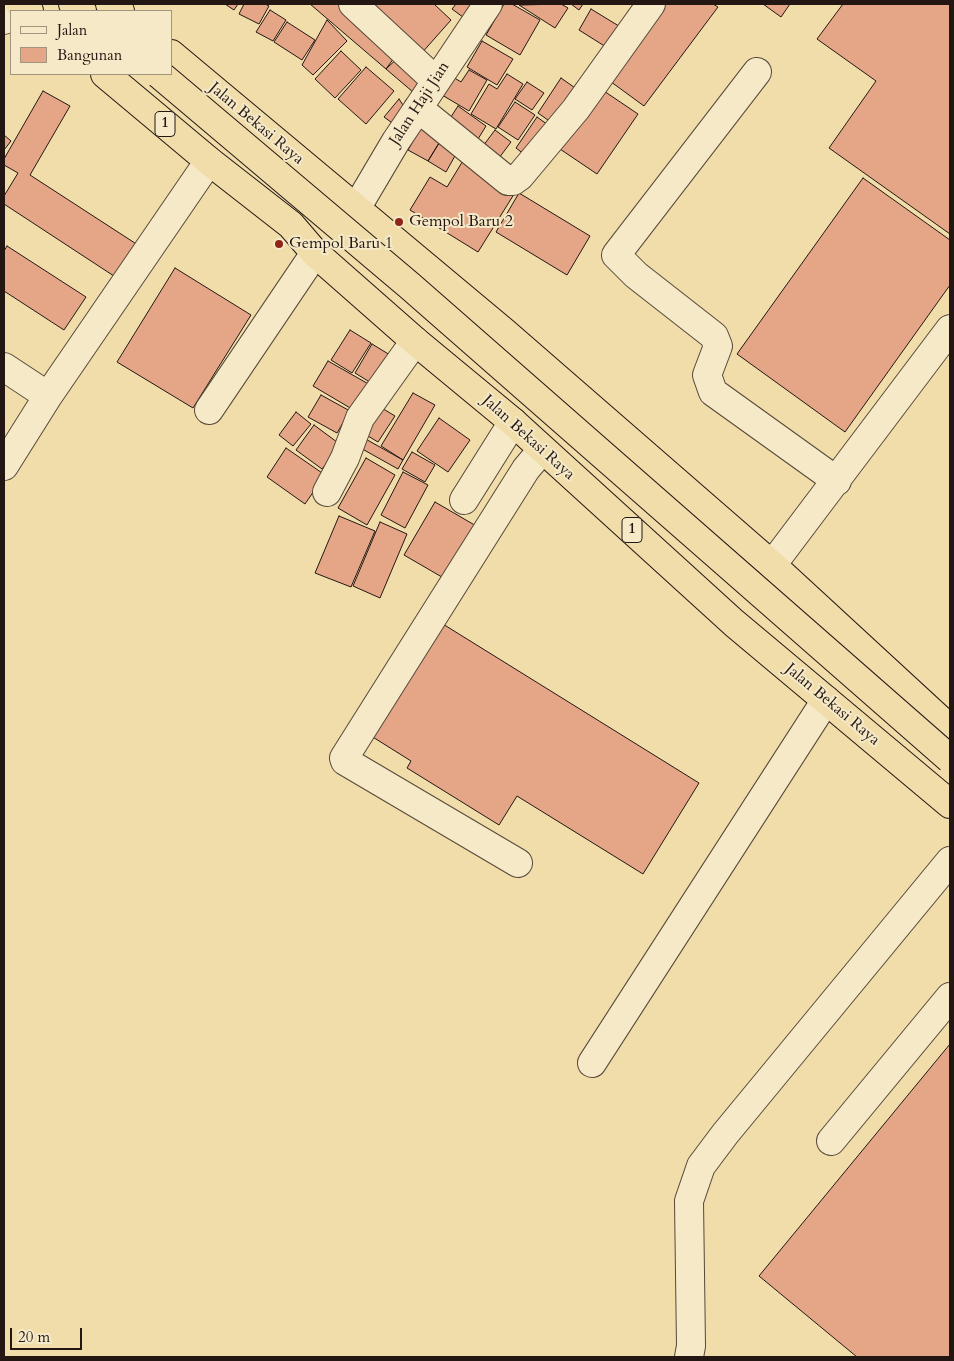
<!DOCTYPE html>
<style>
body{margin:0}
#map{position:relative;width:954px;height:1361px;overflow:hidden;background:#f0ddaa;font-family:Cardo,serif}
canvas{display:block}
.frame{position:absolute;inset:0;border:5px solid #241713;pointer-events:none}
.legend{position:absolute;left:10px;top:10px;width:162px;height:65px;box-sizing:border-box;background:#f5e9c8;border:1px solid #a19580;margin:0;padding:6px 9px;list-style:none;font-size:15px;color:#241713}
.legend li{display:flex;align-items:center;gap:10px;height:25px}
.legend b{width:25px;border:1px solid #a19580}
.scale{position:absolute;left:10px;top:1328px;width:72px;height:22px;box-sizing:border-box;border:2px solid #241713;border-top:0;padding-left:6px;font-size:15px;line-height:18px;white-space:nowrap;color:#241713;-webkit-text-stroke:4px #f5e9c8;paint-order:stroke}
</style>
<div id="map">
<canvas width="954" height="1361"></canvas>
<div class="frame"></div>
<ul class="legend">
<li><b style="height:6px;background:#f5e9c8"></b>Jalan</li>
<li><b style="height:14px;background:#e4a687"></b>Bangunan</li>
</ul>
<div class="scale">20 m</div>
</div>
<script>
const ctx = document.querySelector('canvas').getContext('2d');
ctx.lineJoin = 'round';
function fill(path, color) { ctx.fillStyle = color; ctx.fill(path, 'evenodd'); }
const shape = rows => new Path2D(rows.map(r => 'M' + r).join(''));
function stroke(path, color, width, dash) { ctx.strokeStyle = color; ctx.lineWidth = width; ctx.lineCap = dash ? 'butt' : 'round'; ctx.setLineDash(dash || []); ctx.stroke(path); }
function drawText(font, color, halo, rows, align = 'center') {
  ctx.font = font + ' Cardo,serif'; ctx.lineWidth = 4; ctx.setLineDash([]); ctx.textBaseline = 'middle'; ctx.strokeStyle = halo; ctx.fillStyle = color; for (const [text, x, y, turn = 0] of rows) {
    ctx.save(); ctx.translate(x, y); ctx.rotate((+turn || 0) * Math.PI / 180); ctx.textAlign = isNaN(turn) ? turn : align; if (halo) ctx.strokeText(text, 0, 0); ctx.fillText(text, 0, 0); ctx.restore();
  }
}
const building = shape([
 [225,4,238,4,234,10,225,4],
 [244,4,265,4,269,6,259,24,239,14,244,4],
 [310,4,345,4,399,51,386,69,310,4],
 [363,4,434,4,451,20,420,55,363,4],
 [456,4,485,4,471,23,452,9,456,4],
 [504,4,512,4,540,20,520,55,486,35,504,4],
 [561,4,568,8,555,28,519,5,561,4],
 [571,4,583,4,579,10,571,4],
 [656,4,713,4,718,7,644,106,603,76,656,4],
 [763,4,790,4,781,17,763,4],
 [843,4,950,4,950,234,829,148,876,81,817,39,843,4],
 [591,9,627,31,614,52,579,30,591,9],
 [270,10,286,20,273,41,256,32,270,10],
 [327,20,347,41,313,75,302,65,327,20],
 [287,22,315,40,302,60,274,42,287,22],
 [482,41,513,59,497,85,467,67,482,41],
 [341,51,361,70,335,98,315,79,341,51],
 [403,53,431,79,420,98,386,69,403,53],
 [366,67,394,91,366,124,338,99,366,67],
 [469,70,487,80,469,111,442,95,453,77,461,82,469,70],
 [507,74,523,84,496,129,471,114,489,84,497,89,507,74],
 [561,78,578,90,555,125,538,113,561,78],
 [527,82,544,93,532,110,515,99,527,82],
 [595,85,638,114,597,174,554,145,595,85],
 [43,91,70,106,30,175,141,247,120,280,4,204,4,196,18,173,4,165,4,159,43,91],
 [399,99,407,111,395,125,384,117,399,99],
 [515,102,535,115,518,140,498,127,515,102],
 [458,106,486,126,478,139,449,120,458,106],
 [537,117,551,127,529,158,516,148,537,117],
 [423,124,444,135,428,161,408,150,423,124],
 [495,130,511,142,493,166,477,154,495,130],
 [4,135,11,141,4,150,4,135],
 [444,135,461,145,446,172,428,161,444,135],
 [464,159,516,191,478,252,410,210,430,177,447,187,464,159],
 [863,178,950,240,950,285,845,432,737,354,863,178],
 [519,193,590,236,567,275,496,232,519,193],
 [7,246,86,297,64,330,4,291,4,251,7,246],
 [175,268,251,315,193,408,117,362,175,268],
 [350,330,371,343,352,373,331,360,350,330],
 [372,344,390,355,373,384,355,373,372,344],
 [328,361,372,386,357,412,313,386,328,361],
 [413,393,435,405,403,460,381,446,413,393],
 [321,395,350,411,337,433,308,417,321,395],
 [380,407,395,416,378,442,363,433,380,407],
 [296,412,311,424,293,446,279,435,296,412],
 [439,418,470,440,448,472,417,451,439,418],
 [314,425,341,445,322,469,296,450,314,425],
 [362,437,403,460,398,469,357,446,362,437],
 [286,448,325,475,305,504,267,477,286,448],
 [412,452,435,465,425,482,402,469,412,452],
 [366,458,395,475,367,525,338,508,366,458],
 [403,472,428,485,405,528,381,515,403,472],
 [435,502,478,527,447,580,404,555,435,502],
 [339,516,375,531,351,587,315,573,339,516],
 [380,522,407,534,380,598,353,586,380,522],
 [438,621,699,783,643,874,517,796,499,825,407,768,411,761,368,734,438,621],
 [950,1044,950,1357,857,1357,759,1276,950,1044]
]);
const minor = shape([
 [353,4,435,80],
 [4,20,11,13],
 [757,72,616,255,636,275,714,336,718,346,707,375,713,392,837,481],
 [418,108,508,181,513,181,520,176,576,109,651,4],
 [357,207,396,141,488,4],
 [4,367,48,396,209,161],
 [209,410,315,253],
 [4,466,48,396],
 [327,492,345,458,360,418,415,341],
 [464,500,513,422],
 [772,565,950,329],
 [518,863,345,761,344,758,526,469,542,450],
 [592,1063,826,700],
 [831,1141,950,997],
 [689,1357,691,1346,689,1201,701,1166,725,1134,950,861]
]);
const highway = shape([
 [20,4,29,11],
 [73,4,82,11],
 [110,4,120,11],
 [171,54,504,332,772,565,950,729],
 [105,74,209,161,291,225,315,253,415,341,513,422,734,623,950,804]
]);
const highwayBridge = shape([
 [159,74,410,286,950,759]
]);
const markers = [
 [399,222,5,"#8f2418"],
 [279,244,5,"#8f2418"]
];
const shields = [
 [165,124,20],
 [632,530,20]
];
const shieldNames = [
 ["1",165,124],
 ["1",632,530]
];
const streetNames = [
 ["Jalan Haji Jian",420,104,-57],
 ["Jalan Bekasi Raya",256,124,40],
 ["Jalan Bekasi Raya",528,438,42],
 ["Jalan Bekasi Raya",832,705,40]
];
const poiNames = [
 ["Gempol Baru 2",409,222],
 ["Gempol Baru 1",289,244]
];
fill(building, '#e4a687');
stroke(building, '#241713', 1);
stroke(minor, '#574839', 30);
stroke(highway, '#241713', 30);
stroke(minor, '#f5e9c8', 28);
stroke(highway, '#f0ddaa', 28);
stroke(highwayBridge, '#241713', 30, []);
stroke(highwayBridge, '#f0ddaa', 28);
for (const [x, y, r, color] of markers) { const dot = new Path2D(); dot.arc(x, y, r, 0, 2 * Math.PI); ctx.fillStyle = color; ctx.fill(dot); stroke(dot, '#f5e9c8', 2); }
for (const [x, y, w] of shields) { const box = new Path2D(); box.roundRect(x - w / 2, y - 12.5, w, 25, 4); ctx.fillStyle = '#f5e9c8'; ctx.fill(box); stroke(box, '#241713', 1); }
drawText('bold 15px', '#241713', null, shieldNames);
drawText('16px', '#241713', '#f5e9c8', streetNames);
drawText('16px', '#241713', '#f5e9c8', poiNames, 'left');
</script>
